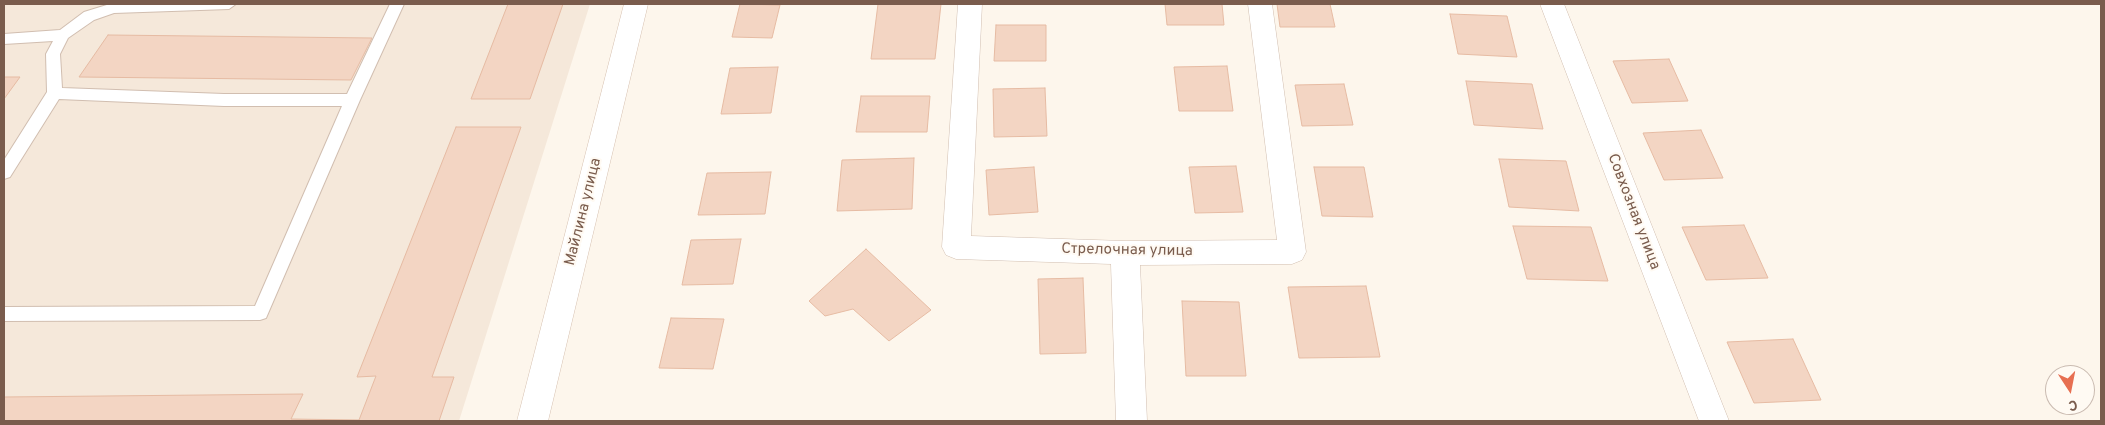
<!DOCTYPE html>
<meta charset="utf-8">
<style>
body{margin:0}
#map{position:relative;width:2105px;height:425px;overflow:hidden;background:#fdf6ec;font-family:Overpass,sans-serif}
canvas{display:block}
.frame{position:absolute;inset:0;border:5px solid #7a5c4d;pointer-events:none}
.north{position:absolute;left:2045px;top:365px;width:50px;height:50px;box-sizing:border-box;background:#fffaf3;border:1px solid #cabbb1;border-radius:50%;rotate:169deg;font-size:14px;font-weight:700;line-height:20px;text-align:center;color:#7a5c4d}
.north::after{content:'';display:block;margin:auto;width:18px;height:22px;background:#e76f51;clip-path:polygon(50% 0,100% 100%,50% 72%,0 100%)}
</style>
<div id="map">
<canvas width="2105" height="425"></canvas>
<div class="frame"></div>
<div class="north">С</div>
</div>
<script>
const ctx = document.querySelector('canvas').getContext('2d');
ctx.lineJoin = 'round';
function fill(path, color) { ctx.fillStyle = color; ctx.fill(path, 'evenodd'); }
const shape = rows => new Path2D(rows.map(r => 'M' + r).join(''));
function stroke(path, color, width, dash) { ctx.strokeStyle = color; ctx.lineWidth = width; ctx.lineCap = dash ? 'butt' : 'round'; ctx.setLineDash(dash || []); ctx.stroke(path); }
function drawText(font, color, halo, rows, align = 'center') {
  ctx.font = font + ' Overpass,sans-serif'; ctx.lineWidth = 4; ctx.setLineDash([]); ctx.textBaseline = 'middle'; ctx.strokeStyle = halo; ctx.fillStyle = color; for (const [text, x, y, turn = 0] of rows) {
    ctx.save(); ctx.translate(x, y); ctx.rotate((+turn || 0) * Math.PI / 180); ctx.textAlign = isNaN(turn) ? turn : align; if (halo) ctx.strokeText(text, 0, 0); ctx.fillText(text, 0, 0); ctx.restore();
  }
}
const residential = shape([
 [4,4,590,4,459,421,4,421]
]);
const building = shape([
 [508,4,563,4,530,99,471,99,508,4],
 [740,4,780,5,772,38,732,37,740,4],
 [878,4,941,4,935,59,871,59,878,4],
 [1165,4,1222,4,1224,25,1167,25,1165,4],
 [1277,4,1330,4,1335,27,1280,27,1277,4],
 [1450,14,1507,16,1517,57,1458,54,1450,14],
 [996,25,1046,25,1046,61,994,61,996,25],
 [108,35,372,38,351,80,79,77,108,35],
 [1669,59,1688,101,1632,103,1613,61,1669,59],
 [1227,66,1233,111,1179,111,1174,67,1227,66],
 [778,67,771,113,721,114,730,68,778,67],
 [4,77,20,77,4,99,4,77],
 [1466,81,1532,84,1543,129,1474,125,1466,81],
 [1344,84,1353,125,1302,126,1295,85,1344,84],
 [1045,88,1047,136,994,137,993,89,1045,88],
 [861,96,930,96,927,132,856,132,861,96],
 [456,127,521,127,432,377,454,377,439,421,4,421,4,397,303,394,291,419,359,420,376,376,357,377,456,127],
 [1701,130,1723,178,1664,180,1643,133,1701,130],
 [914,158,912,209,837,211,842,160,914,158],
 [1499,159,1566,161,1579,211,1509,207,1499,159],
 [1236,166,1243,212,1195,213,1189,167,1236,166],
 [1034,167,1038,212,989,215,986,170,1034,167],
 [1314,167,1364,167,1373,217,1322,216,1314,167],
 [771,172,765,214,698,215,707,173,771,172],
 [1744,225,1768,278,1706,280,1682,227,1744,225],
 [1513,226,1591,227,1608,281,1527,279,1513,226],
 [741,239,733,284,682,285,691,240,741,239],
 [866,249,931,310,889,341,853,309,825,316,809,301,866,249],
 [1083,278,1086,353,1040,354,1038,279,1083,278],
 [1366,286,1380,357,1299,358,1288,287,1366,286],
 [1182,301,1239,302,1246,376,1186,376,1182,301],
 [671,318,724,319,713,369,659,368,671,318],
 [1793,339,1821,400,1754,403,1727,342,1793,339]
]);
const service = shape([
 [110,4,236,4,229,9,114,13,94,20,68,38,60,54,62,88,224,94,347,94,390,4,404,4,360,100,266,318,260,320,4,321,4,307,255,306,342,106,224,106,59,99,10,177,4,179,4,160,47,92,46,54,53,41,4,44,4,34,60,30,84,12,110,4]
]);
const minor = shape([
 [958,4,982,4,971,236,1125,241,1277,240,1248,4,1272,4,1306,252,1302,260,1292,264,1140,265,1147,421,1116,421,1111,264,956,259,946,255,942,247,958,4],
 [1540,4,1564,4,1729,421,1699,421,1540,4]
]);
const secondary = shape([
 [624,4,648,4,548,421,517,421,624,4]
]);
const streetNames = [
 ["Майлина улица",584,212,-76],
 ["Совхозная улица",1633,212,69],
 ["Стрелочная улица",1127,251,1]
];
fill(residential, '#f5e8da');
fill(building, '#f3d5c3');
stroke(building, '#e6bba3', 1);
stroke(service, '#d1beb0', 2);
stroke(minor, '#d1beb0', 1);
stroke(secondary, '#d6c0b0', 1);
fill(service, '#fff');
fill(minor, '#fff');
fill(secondary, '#fff');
drawText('15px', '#7a5c4d', '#fffaf3', streetNames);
</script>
